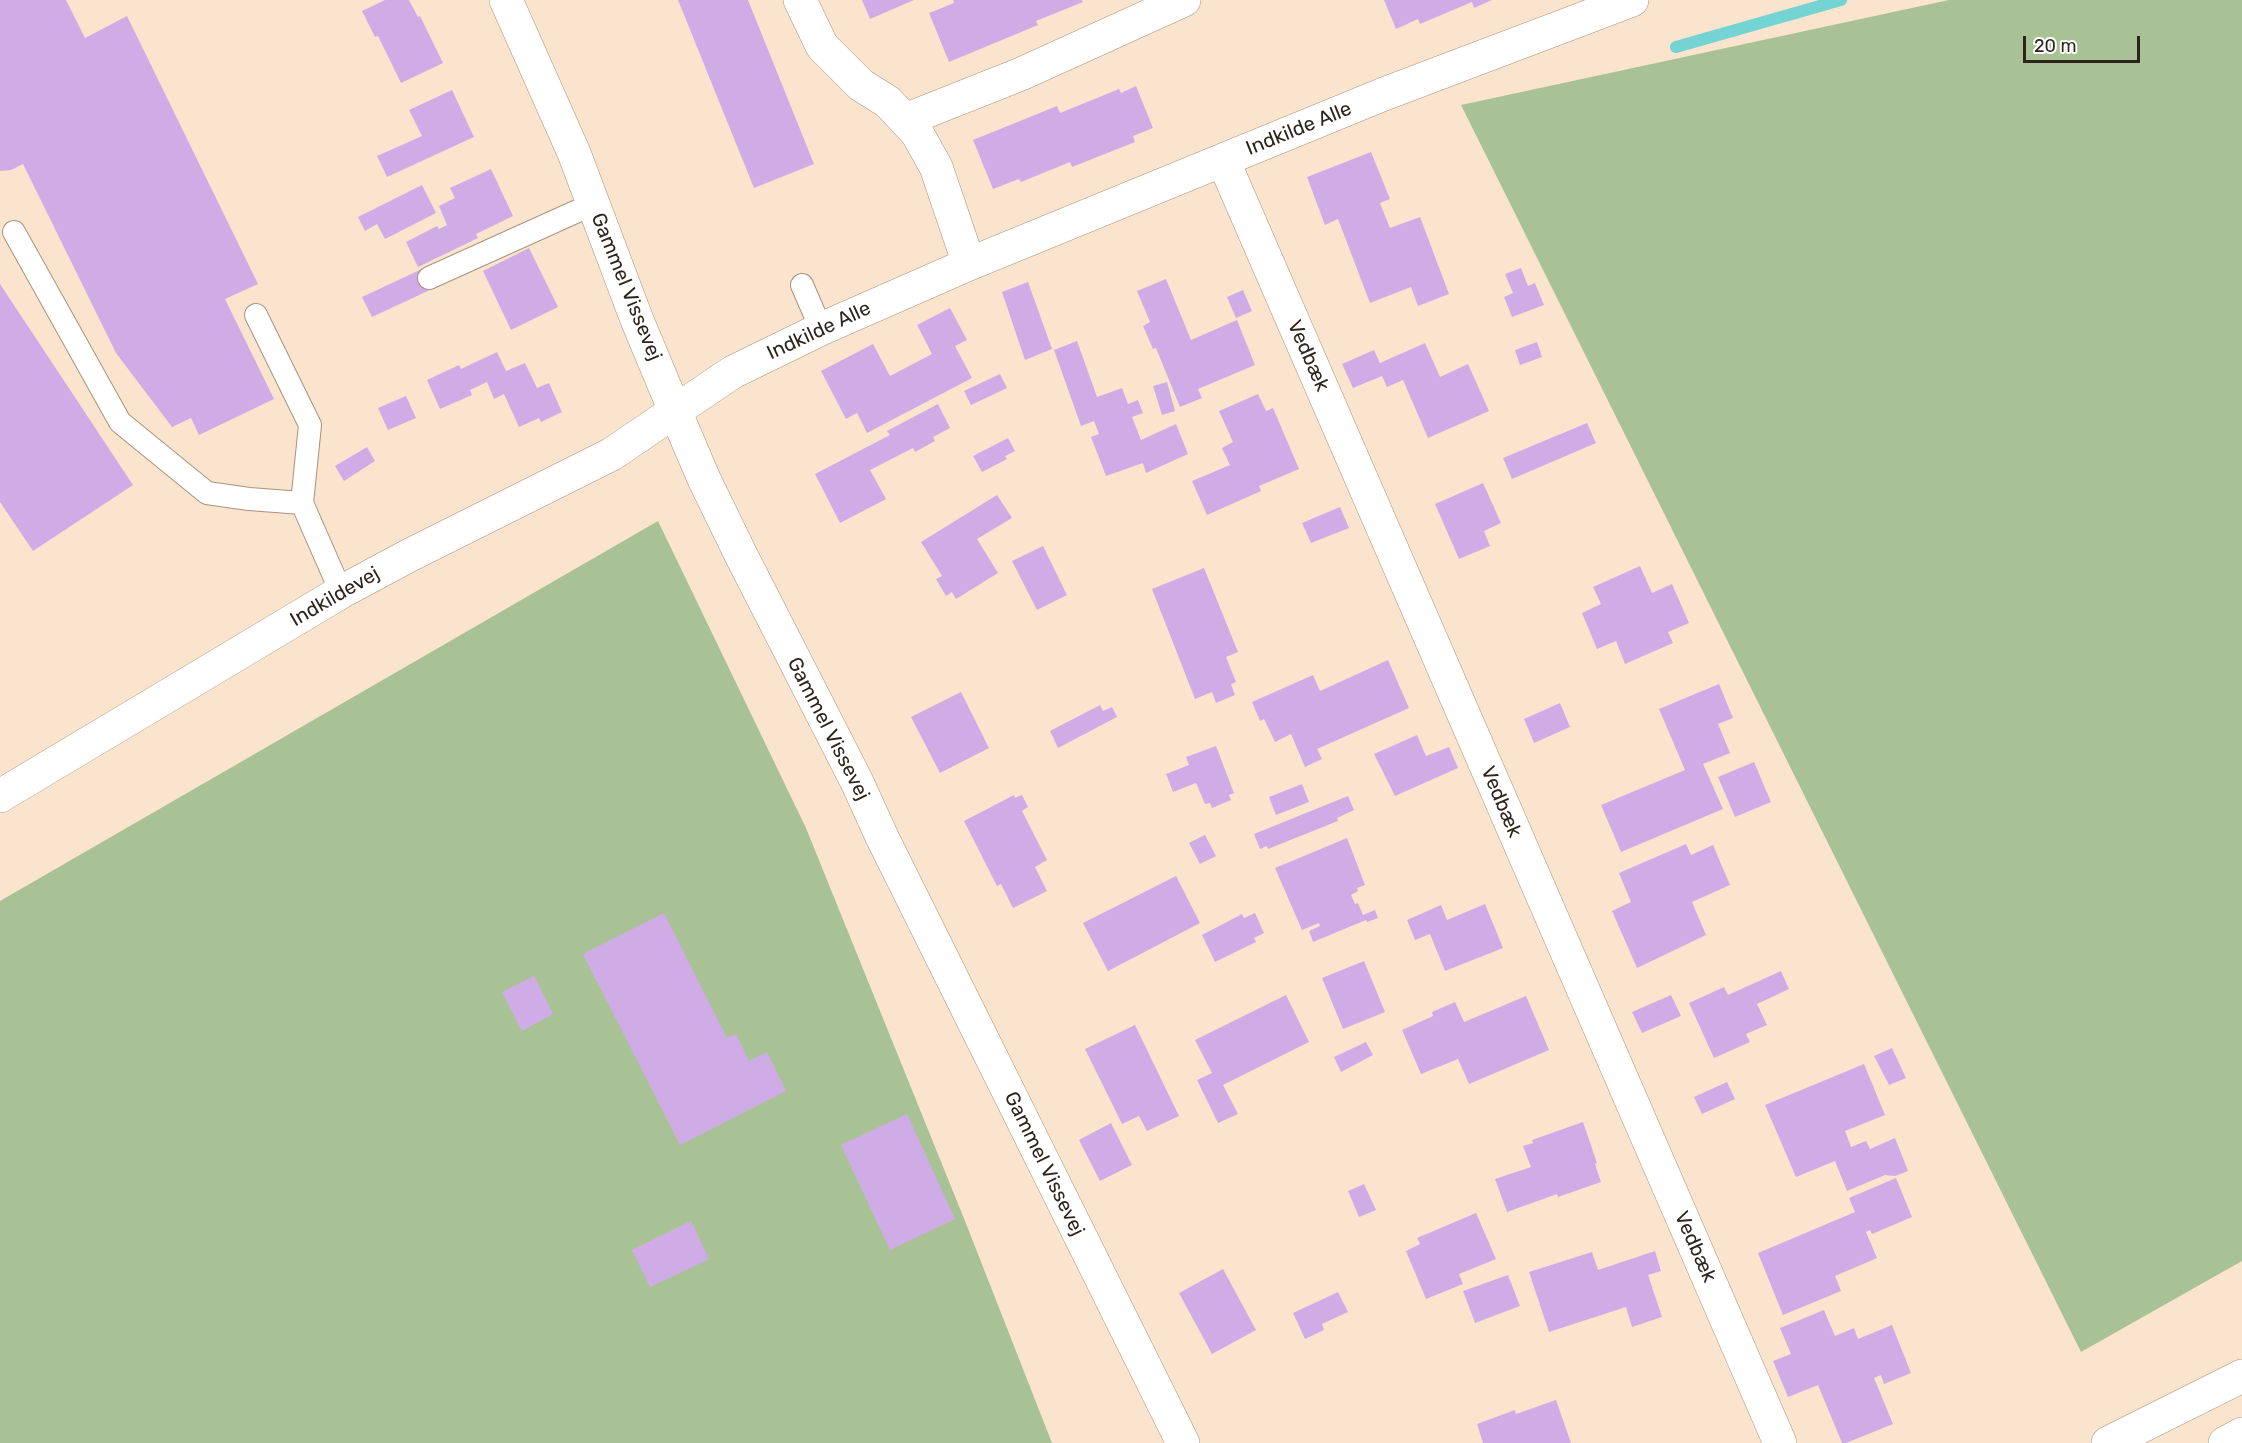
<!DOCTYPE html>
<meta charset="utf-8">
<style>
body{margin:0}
#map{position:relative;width:2242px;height:1443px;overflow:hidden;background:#fae4cd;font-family:Rubik,sans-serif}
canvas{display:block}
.scale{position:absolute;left:2023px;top:36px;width:117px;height:27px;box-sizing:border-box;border:3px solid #2d251c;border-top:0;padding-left:8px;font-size:18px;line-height:21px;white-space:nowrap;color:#2d251c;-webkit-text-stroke:4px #fff;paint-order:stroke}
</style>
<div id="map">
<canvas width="2242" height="1443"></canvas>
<div class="scale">20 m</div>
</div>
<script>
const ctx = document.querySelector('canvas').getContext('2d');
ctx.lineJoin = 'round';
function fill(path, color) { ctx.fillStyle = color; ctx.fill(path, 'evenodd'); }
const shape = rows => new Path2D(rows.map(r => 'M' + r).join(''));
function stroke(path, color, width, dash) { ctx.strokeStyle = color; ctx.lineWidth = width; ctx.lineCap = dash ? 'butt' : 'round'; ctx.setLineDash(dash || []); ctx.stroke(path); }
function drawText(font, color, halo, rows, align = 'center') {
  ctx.font = font + ' Rubik,sans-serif'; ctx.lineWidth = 4.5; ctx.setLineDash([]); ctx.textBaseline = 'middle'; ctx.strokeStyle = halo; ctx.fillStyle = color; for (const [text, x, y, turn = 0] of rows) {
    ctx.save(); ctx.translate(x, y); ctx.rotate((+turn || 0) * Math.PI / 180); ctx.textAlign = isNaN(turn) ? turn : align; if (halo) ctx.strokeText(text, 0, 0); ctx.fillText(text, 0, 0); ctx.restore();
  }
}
const green = shape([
 [1949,0,2242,0,2242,1261,2081,1352,1461,105],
 [658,521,806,828,965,1221,1052,1443,0,1443,0,901]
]);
const stream = shape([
 [1676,47,1841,0]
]);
const building = shape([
 [0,0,66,0,85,38,127,16,258,284,225,299,274,399,199,435,191,418,172,427,116,353,23,164,11,170,0,171],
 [385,0,409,0,418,17,420,16,443,63,401,83,378,36,375,37,362,11],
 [678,0,748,0,814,164,754,188],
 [862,0,914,0,870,19],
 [953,0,1082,0,1083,2,1036,21,1038,25,949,62,929,13,954,3],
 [1384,0,1492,0,1474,8,1472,2,1420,24,1418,19,1396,29],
 [1136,86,1153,128,1133,136,1135,142,1072,167,1070,162,1021,182,1019,179,993,189,973,140,1057,106,1060,113,1119,89,1121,93],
 [452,90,474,137,387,177,377,156,422,136,409,110],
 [1371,152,1390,199,1380,203,1390,228,1420,217,1449,294,1418,306,1411,287,1370,303,1338,219,1325,225,1307,177],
 [491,169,513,216,476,234,478,238,418,267,406,242,437,226,439,229,447,225,439,206,455,198,450,188],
 [422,185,436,213,385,239,377,224,365,231,358,217],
 [529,248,558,307,511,330,483,271],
 [1521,268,1528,286,1535,283,1544,305,1512,317,1504,297,1513,293,1505,274],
 [422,269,432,289,372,317,362,297],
 [1166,279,1191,340,1237,320,1255,365,1198,389,1202,398,1180,407,1156,348,1153,349,1143,326,1150,322,1137,291],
 [1028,282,1052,349,1025,360,1002,292],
 [0,284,133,485,33,551,0,502],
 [1243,290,1252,311,1236,318,1227,297],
 [950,308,967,340,955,346,972,378,867,433,857,413,846,419,821,371,873,344,890,376,932,354,917,325],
 [1077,341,1097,397,1122,388,1128,404,1138,400,1143,413,1132,417,1141,440,1176,424,1188,454,1146,473,1143,463,1106,476,1091,437,1099,434,1094,421,1081,426,1054,350],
 [1537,342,1542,357,1520,365,1515,350],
 [1425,343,1440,377,1468,364,1489,411,1428,438,1403,380,1387,387,1382,376,1353,388,1342,364,1374,350,1380,363],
 [497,352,506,371,525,363,537,388,549,383,562,412,541,422,539,418,519,427,504,394,494,399,487,382,470,390,472,395,440,409,427,380,459,365,461,369],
 [1000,374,1007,388,971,405,964,391],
 [1167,382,1175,411,1162,415,1153,386],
 [1258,394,1266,411,1273,408,1299,469,1259,486,1261,491,1207,515,1192,481,1230,465,1222,448,1233,442,1219,411],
 [406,396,416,418,388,430,378,408],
 [938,404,950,428,933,437,935,441,915,452,913,448,870,470,886,499,840,523,815,474,890,435,887,431],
 [1587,423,1596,443,1512,479,1503,458],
 [1008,438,1015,451,1005,456,1007,459,982,472,973,456],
 [367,447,375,461,344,481,335,466],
 [1483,483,1501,523,1484,531,1490,546,1459,559,1435,504],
 [997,495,1012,518,977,539,998,573,956,599,952,592,946,596,936,579,942,576,921,542],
 [1340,507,1349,528,1311,543,1302,523],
 [1043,546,1067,595,1037,610,1012,561],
 [1640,566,1652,593,1672,584,1689,623,1668,632,1673,643,1625,664,1616,641,1597,649,1582,613,1601,604,1593,587],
 [1204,568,1238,652,1226,657,1236,682,1231,684,1235,695,1216,703,1212,692,1195,699,1152,589],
 [1388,660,1409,708,1317,749,1322,759,1305,767,1291,734,1275,742,1264,719,1260,721,1252,702,1313,675,1320,691],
 [1719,684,1733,718,1718,724,1730,753,1703,764,1723,809,1621,852,1601,805,1685,770,1659,709],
 [961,692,989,748,940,773,911,717],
 [1560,703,1570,727,1534,743,1524,719],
 [1100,705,1103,711,1112,707,1117,717,1058,748,1050,731],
 [1417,735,1426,756,1449,747,1458,768,1395,796,1374,754],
 [1216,746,1234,793,1229,795,1231,800,1212,808,1210,803,1205,804,1196,783,1173,792,1166,774,1189,765,1186,757],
 [1754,762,1771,802,1735,817,1718,777],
 [1302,784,1309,802,1276,815,1269,797],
 [1014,795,1015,798,1022,795,1028,807,1022,811,1047,860,1035,867,1047,891,1013,908,1001,884,997,886,964,821],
 [1348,796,1354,810,1337,818,1338,821,1268,849,1267,846,1260,849,1254,834],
 [1205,835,1216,856,1200,864,1189,843],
 [1347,838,1365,885,1357,888,1358,891,1351,895,1355,904,1358,903,1363,915,1375,910,1378,918,1367,922,1366,920,1313,942,1309,931,1320,926,1319,923,1302,930,1275,868],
 [1686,844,1691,855,1713,845,1730,885,1692,902,1706,935,1637,968,1612,911,1631,902,1619,873],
 [1176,876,1200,923,1108,971,1083,923],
 [1485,904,1503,948,1445,971,1430,934,1415,940,1407,920,1441,905,1447,920],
 [664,913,727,1038,736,1034,749,1061,767,1052,786,1091,680,1145,583,954],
 [1255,913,1264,933,1254,938,1256,942,1215,962,1202,935,1242,914,1244,918],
 [1364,961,1385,1012,1343,1029,1322,978],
 [1781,971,1789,989,1757,1004,1767,1025,1746,1034,1750,1042,1714,1058,1689,1003,1724,987,1728,995],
 [534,976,553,1014,522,1031,502,992],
 [1286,995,1309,1042,1223,1085,1238,1114,1218,1123,1197,1080,1212,1073,1195,1040],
 [1671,995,1681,1016,1642,1033,1632,1012],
 [1526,996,1549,1050,1469,1084,1458,1059,1421,1074,1402,1030,1433,1016,1432,1012,1455,1002,1464,1022],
 [1135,1025,1179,1116,1147,1131,1139,1116,1122,1124,1085,1049],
 [1366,1042,1373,1055,1341,1072,1334,1057],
 [1892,1048,1906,1078,1889,1085,1874,1056],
 [1864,1064,1885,1115,1845,1131,1851,1147,1866,1141,1870,1149,1895,1138,1908,1171,1895,1176,1885,1175,1847,1191,1835,1161,1796,1177,1765,1105],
 [1727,1082,1735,1099,1702,1114,1694,1097],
 [907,1114,955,1219,890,1250,841,1145],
 [1583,1122,1597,1163,1595,1164,1601,1182,1558,1197,1557,1194,1507,1212,1495,1179,1531,1167,1523,1146,1533,1143,1532,1140],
 [1111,1123,1132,1165,1100,1181,1079,1140],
 [1896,1178,1912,1217,1872,1234,1870,1230,1866,1232,1877,1258,1835,1276,1841,1291,1783,1315,1758,1253,1855,1212,1849,1198],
 [1364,1184,1376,1210,1359,1217,1348,1191],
 [1476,1213,1496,1259,1459,1274,1463,1284,1426,1299,1406,1251,1420,1244,1417,1238],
 [691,1221,709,1259,650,1287,632,1250],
 [1655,1251,1661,1271,1648,1275,1662,1317,1632,1327,1626,1307,1549,1332,1529,1272,1592,1252,1598,1270],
 [1223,1269,1256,1330,1212,1354,1179,1293],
 [1508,1275,1520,1306,1475,1323,1463,1291],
 [1338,1292,1348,1312,1322,1324,1324,1330,1305,1339,1293,1313],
 [1824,1310,1835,1336,1854,1328,1858,1339,1892,1325,1911,1373,1884,1384,1881,1375,1874,1378,1893,1424,1846,1443,1842,1443,1818,1385,1788,1397,1773,1361,1791,1354,1780,1328],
 [1556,1400,1571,1443,1483,1443,1477,1424,1515,1410,1516,1414]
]);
const service = shape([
 [14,232,120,422,207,493,249,499,302,503,341,592],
 [429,278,593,204],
 [802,285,821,329],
 [256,315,310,425,302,503]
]);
const minor = shape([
 [800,0,822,46,861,85,888,102,917,133,936,167,969,264],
 [905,120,1021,74,1184,0],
 [1223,160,1780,1443],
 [1183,1443,882,837,857,782,741,555,704,479,675,411,733,372,821,329,969,264,1384,94,1632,0]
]);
const tertiary = shape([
 [0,796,341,592,408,556,612,454,675,411,637,320,574,153,506,0]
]);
const secondary = shape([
 [2108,1443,2242,1376],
 [2225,1443,2242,1434]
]);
const streetNames = [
 ["Indkilde Alle",1299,129,-22],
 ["Gammel Vissevej",626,287,68],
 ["Indkilde Alle",819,331,-25],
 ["Vedbæk",1308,356,66],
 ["Indkildevej",335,597,-30],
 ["Gammel Vissevej",828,729,63],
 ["Vedbæk",1501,802,67],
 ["Gammel Vissevej",1044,1164,64],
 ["Vedbæk",1695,1247,66]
];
fill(green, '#a9c295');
stroke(stream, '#74d3d3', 12);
fill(building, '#d0ace7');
stroke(service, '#a8937e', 24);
stroke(minor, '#a8937e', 34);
stroke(tertiary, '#a8937e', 34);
stroke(secondary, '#a8937e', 34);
stroke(service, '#fff', 22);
stroke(minor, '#fff', 33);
stroke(tertiary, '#fff', 33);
stroke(secondary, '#fff', 33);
drawText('20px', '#2d251c', '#fff', streetNames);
</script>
